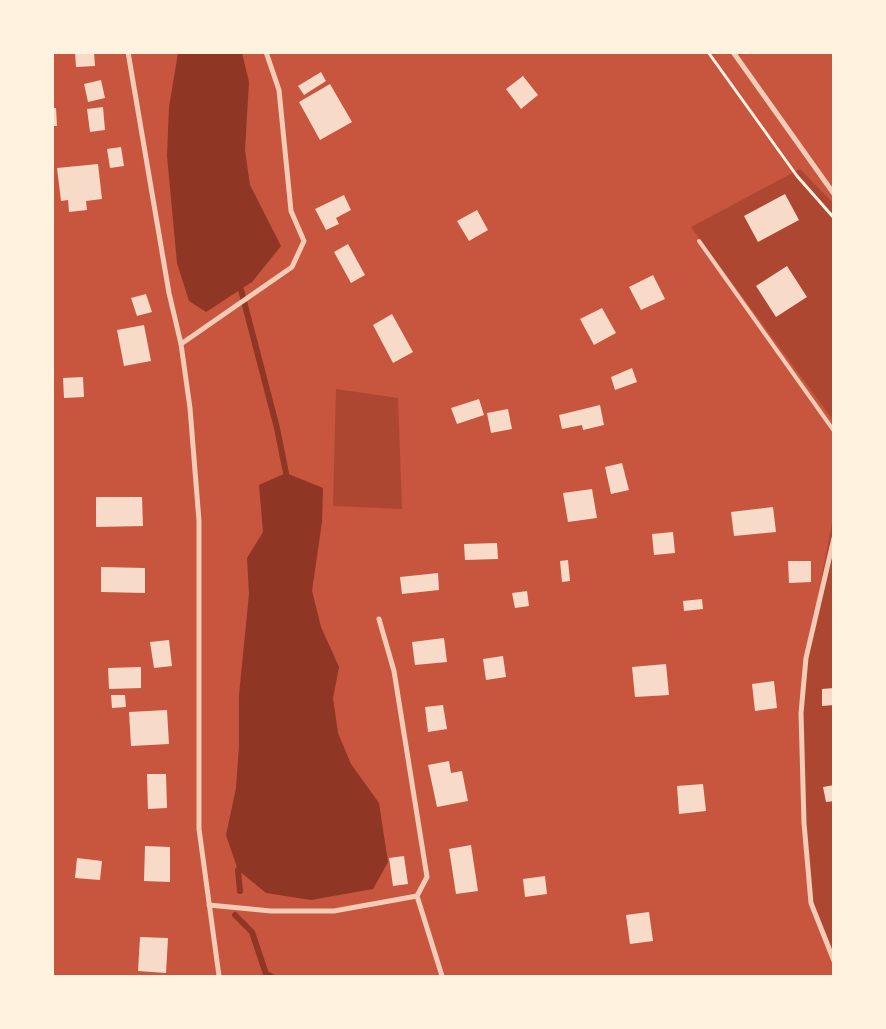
<!DOCTYPE html>
<style>
body{margin:0}
#map{position:relative;width:886px;height:1029px;overflow:hidden;background:#c8553d;font-family:"Sofia Sans Condensed",sans-serif}
canvas{display:block}
.frame{position:absolute;inset:0;border:54px solid #fff3e0;pointer-events:none}
</style>
<div id="map">
<canvas width="886" height="1029"></canvas>
<div class="frame"></div>
</div>
<script>
const ctx = document.querySelector('canvas').getContext('2d');
ctx.lineJoin = 'round';
function fill(path, color) { ctx.fillStyle = color; ctx.fill(path, 'evenodd'); }
const shape = rows => new Path2D(rows.map(r => 'M' + r).join(''));
function stroke(path, color, width, dash) { ctx.strokeStyle = color; ctx.lineWidth = width; ctx.lineCap = dash ? 'butt' : 'round'; ctx.setLineDash(dash || []); ctx.stroke(path); }
const green = shape([
 [800,169,833,203,833,420,691,227],
 [336,389,398,398,402,509,333,506],
 [833,518,833,961,811,903,804,823,801,713,806,658]
]);
const water = shape([
 [178,53,242,53,249,82,245,150,250,185,281,246,252,282,206,312,189,301,177,263,167,156,169,107],
 [286,473,323,488,322,522,312,591,321,627,339,667,333,698,338,733,351,764,379,803,388,862,373,889,311,900,266,893,238,870,226,835,236,788,239,746,239,695,249,594,247,558,263,532,259,485]
]);
const stream = shape([
 [241,290,277,428,286,473],
 [238,870,240,891],
 [235,915,252,932,266,974,271,976]
]);
const building = shape([
 [75,52,94,52,95,66,76,67],
 [321,72,326,81,304,95,298,86],
 [523,76,538,95,521,109,506,89],
 [101,80,105,98,88,102,84,84],
 [330,84,352,122,320,140,299,102],
 [103,107,105,130,90,132,87,109],
 [52,108,56,108,57,126,52,126],
 [121,147,124,166,110,168,107,149],
 [98,164,102,199,86,201,87,210,69,212,68,200,61,201,57,168],
 [785,194,799,220,758,242,744,216],
 [344,195,351,210,336,218,339,224,326,230,315,209],
 [477,210,488,230,469,241,457,221],
 [348,244,365,275,351,283,334,252],
 [787,266,807,297,776,317,756,286],
 [653,275,665,299,641,310,629,287],
 [146,294,152,312,137,316,131,298],
 [602,308,616,333,594,345,580,319],
 [392,314,413,352,393,363,373,325],
 [144,325,151,361,124,366,117,330],
 [632,368,637,382,615,390,611,377],
 [83,377,84,397,64,398,63,378],
 [479,399,484,415,457,424,451,408],
 [600,405,604,425,583,430,582,425,562,429,559,415],
 [508,409,512,429,491,433,487,413],
 [622,463,629,490,611,494,605,467],
 [592,489,597,518,568,522,563,493],
 [96,497,142,497,143,526,96,527],
 [773,507,776,532,734,536,731,512],
 [673,532,675,553,654,555,652,534],
 [497,543,498,559,465,560,464,544],
 [568,560,570,581,562,582,560,561],
 [788,561,811,561,811,582,789,583],
 [101,567,145,568,145,593,101,592],
 [438,573,439,590,402,594,400,577],
 [527,591,529,606,515,608,512,593],
 [702,599,703,609,684,611,683,601],
 [444,638,447,662,415,665,412,642],
 [169,640,172,666,154,668,150,642],
 [503,656,506,677,486,680,483,659],
 [666,664,669,695,635,697,632,667],
 [141,667,141,688,109,689,108,668],
 [774,681,777,708,755,711,752,684],
 [834,688,834,705,822,706,822,689],
 [111,695,125,695,126,707,112,708],
 [443,705,447,729,428,732,425,707],
 [167,710,169,744,131,746,129,712],
 [449,761,451,773,462,771,468,801,437,807,428,765],
 [147,774,166,774,167,808,148,809],
 [703,784,706,811,679,814,677,786],
 [834,785,834,801,826,802,823,787],
 [471,845,478,891,456,894,449,849],
 [145,846,170,847,170,882,144,881],
 [404,856,408,884,393,886,389,858],
 [77,858,102,861,100,880,75,878],
 [545,876,547,894,525,897,523,879],
 [649,912,653,941,630,944,626,915],
 [140,937,168,938,166,973,138,971]
]);
const path = shape([
 [708,52,797,176,834,218]
]);
const service = shape([
 [699,241,834,431]
]);
const minor = shape([
 [128,52,169,293,181,344,190,408,199,521,199,829,219,976],
 [733,52,834,194],
 [181,344,292,267,304,241,291,211,279,90,266,52],
 [834,538,806,658,801,713,804,823,811,903,834,961],
 [417,896,442,976],
 [209,905,271,911,334,911,417,896,427,877,394,671,379,619]
]);
fill(green, '#ae4732');
fill(water, '#8f3625');
stroke(stream, '#8f3625', 6);
fill(building, '#f7dbc8');
stroke(path, '#fff3e0', 3);
stroke(service, '#f1ccb7', 4);
stroke(minor, '#f1ccb7', 5);
</script>
